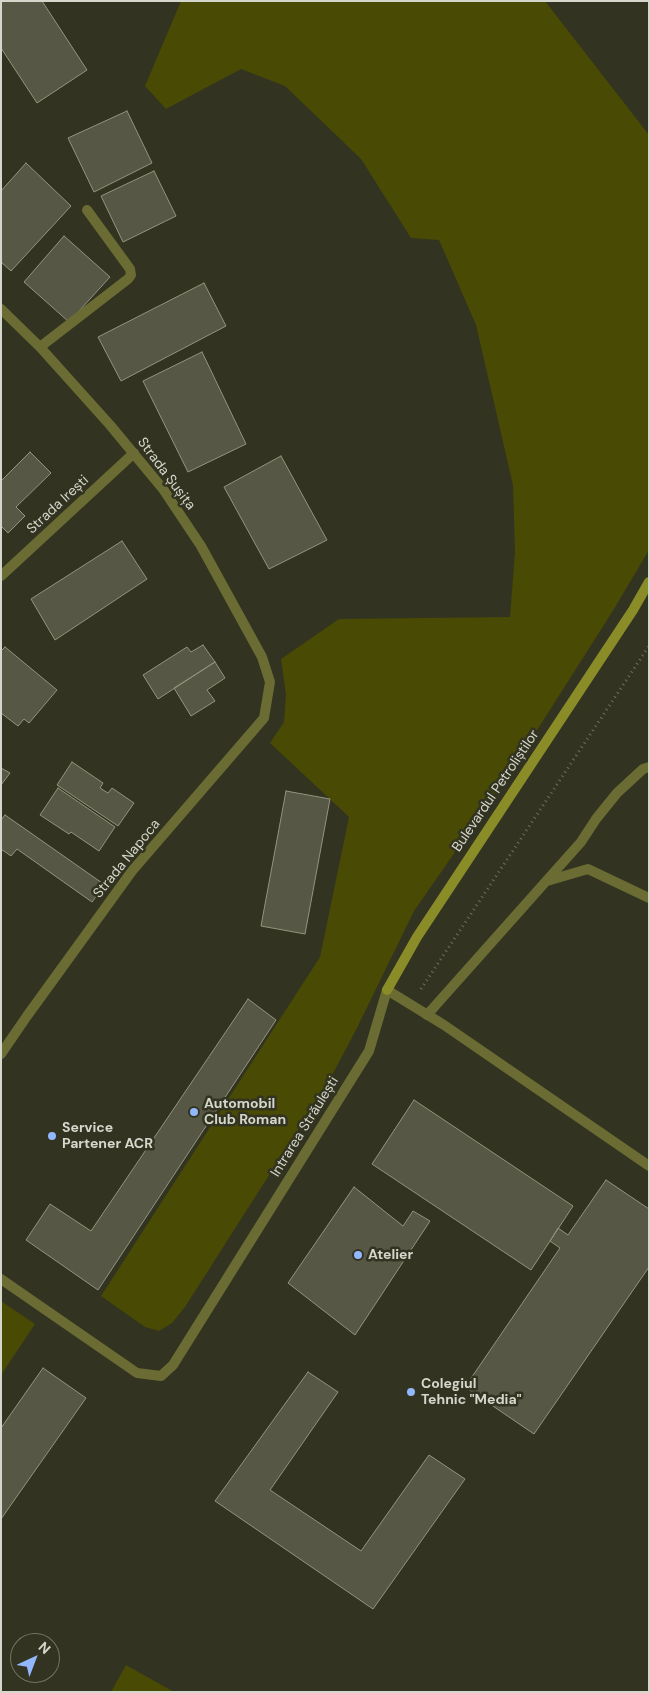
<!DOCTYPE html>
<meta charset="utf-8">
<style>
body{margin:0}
#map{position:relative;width:650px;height:1693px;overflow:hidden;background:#323320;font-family:"DM Sans",sans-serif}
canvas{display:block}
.frame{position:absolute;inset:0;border:2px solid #d6d7cc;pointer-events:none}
.north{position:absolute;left:10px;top:1633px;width:50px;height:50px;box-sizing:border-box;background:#323320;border:1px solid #747565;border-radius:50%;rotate:43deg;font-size:14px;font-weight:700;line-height:20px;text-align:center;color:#d6d7cc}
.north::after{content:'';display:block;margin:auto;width:18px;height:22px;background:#93b7fd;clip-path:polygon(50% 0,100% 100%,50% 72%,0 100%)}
</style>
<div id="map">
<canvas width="650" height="1693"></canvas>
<div class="frame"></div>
<div class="north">N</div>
</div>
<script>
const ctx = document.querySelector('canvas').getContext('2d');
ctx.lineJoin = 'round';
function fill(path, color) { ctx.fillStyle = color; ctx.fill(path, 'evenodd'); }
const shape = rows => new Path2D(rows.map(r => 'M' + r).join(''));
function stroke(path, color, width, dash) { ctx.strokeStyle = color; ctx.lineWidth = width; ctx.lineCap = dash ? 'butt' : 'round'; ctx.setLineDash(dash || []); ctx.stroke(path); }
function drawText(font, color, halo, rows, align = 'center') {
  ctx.font = font + ' "DM Sans",sans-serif'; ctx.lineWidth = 5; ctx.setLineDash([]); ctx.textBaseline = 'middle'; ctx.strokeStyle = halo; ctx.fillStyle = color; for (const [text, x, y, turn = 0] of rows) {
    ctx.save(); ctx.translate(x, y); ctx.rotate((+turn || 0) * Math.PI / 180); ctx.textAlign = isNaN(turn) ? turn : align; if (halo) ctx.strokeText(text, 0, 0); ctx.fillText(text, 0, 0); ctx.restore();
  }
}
const green = shape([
 [181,1,545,1,649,135,649,550,614,609,508,776,414,911,357,1028,329,1081,185,1307,172,1323,159,1331,145,1327,101,1296,320,957,349,817,270,743,284,722,286,695,281,659,339,619,510,617,515,552,513,485,476,325,439,240,411,238,361,159,285,86,241,69,166,109,145,86],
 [1,1301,35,1324,1,1375],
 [126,1665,174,1692,111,1692]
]);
const building = shape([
 [1,1,42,1,87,70,37,103,1,48,1,1],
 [127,111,152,163,94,192,68,138,127,111],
 [26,163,71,206,11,271,1,262,1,191,26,163],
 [154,171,176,216,123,242,101,196,154,171],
 [64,236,110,277,69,322,24,282,64,236],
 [204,283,226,326,121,381,98,337,204,283],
 [202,352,246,444,188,472,143,381,202,352],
 [30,452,51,473,16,507,25,516,8,533,1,526,1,481,30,452],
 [281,456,327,540,269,569,224,487,281,456],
 [122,541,147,579,55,640,31,599,122,541],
 [203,645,215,662,158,699,143,675,187,647,191,652,203,645],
 [5,647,57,690,29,723,24,719,18,726,1,713,1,651,5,647],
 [215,662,225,678,207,690,215,701,191,716,174,688,215,662],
 [72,762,103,783,100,788,108,793,112,788,134,803,118,826,57,785,72,762],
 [1,768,10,773,1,785,1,768],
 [58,788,115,827,99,851,71,832,69,834,40,815,58,788],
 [286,791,330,799,305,934,261,926,286,791],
 [5,815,105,885,92,902,17,849,11,856,1,849,1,820,5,815],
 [248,999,276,1020,98,1290,26,1240,50,1204,91,1231,248,999],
 [414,1100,573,1206,531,1270,372,1164,414,1100],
 [606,1180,649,1209,649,1267,534,1434,465,1387,560,1248,550,1241,558,1228,568,1235,606,1180],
 [354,1187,403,1226,413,1211,430,1221,355,1335,288,1283,354,1187],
 [43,1368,86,1398,1,1519,1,1428,43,1368],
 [308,1372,338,1392,270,1490,361,1551,429,1455,465,1479,373,1609,215,1501,308,1372]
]);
const path = shape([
 [421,989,649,646]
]);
const lane = shape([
 [547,881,588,869,649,898],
 [427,1015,581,842,596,819,617,793,643,769,649,767]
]);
const street = shape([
 [1,309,40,347,110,425,163,489,201,546,262,657,270,682,264,718,132,871,27,1016,1,1054],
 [40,347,128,279,131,275,130,269,87,210],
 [1,576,134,453],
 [1,1279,137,1373,161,1376,173,1365,369,1051,387,990,444,1025,649,1166]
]);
const secondary = shape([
 [387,990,417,937,633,610,649,582]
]);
const markers = [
 [194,1112,5,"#93b7fd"],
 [52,1136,5,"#93b7fd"],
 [358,1255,5,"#93b7fd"],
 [411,1392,5,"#93b7fd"]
];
const streetNames = [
 ["Strada Șușița",166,474,53],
 ["Strada Irești",58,505,-43],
 ["Bulevardul Petroliștilor",496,791,-56],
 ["Strada Napoca",127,859,-51],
 ["Intrarea Străulești",305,1127,-58]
];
const poiNames = [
 ["Automobil",204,1104],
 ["Club Roman",204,1120],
 ["Service",62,1128],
 ["Partener ACR",62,1144],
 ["Atelier",368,1255],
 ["Colegiul",421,1384],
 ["Tehnic \"Media\"",421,1400]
];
fill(green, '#494a04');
fill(building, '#565744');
stroke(building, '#949580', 1);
stroke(path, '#6f7060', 3, [1, 4]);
stroke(lane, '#6a6c33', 10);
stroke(street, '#6a6c33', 10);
stroke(secondary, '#8a8c28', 10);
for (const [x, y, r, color] of markers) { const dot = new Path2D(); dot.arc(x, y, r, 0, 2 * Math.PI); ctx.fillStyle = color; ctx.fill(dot); stroke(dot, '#323320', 2); }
drawText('14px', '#d6d7cc', '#323320', streetNames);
drawText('bold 14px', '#d6d7cc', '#323320', poiNames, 'left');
</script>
